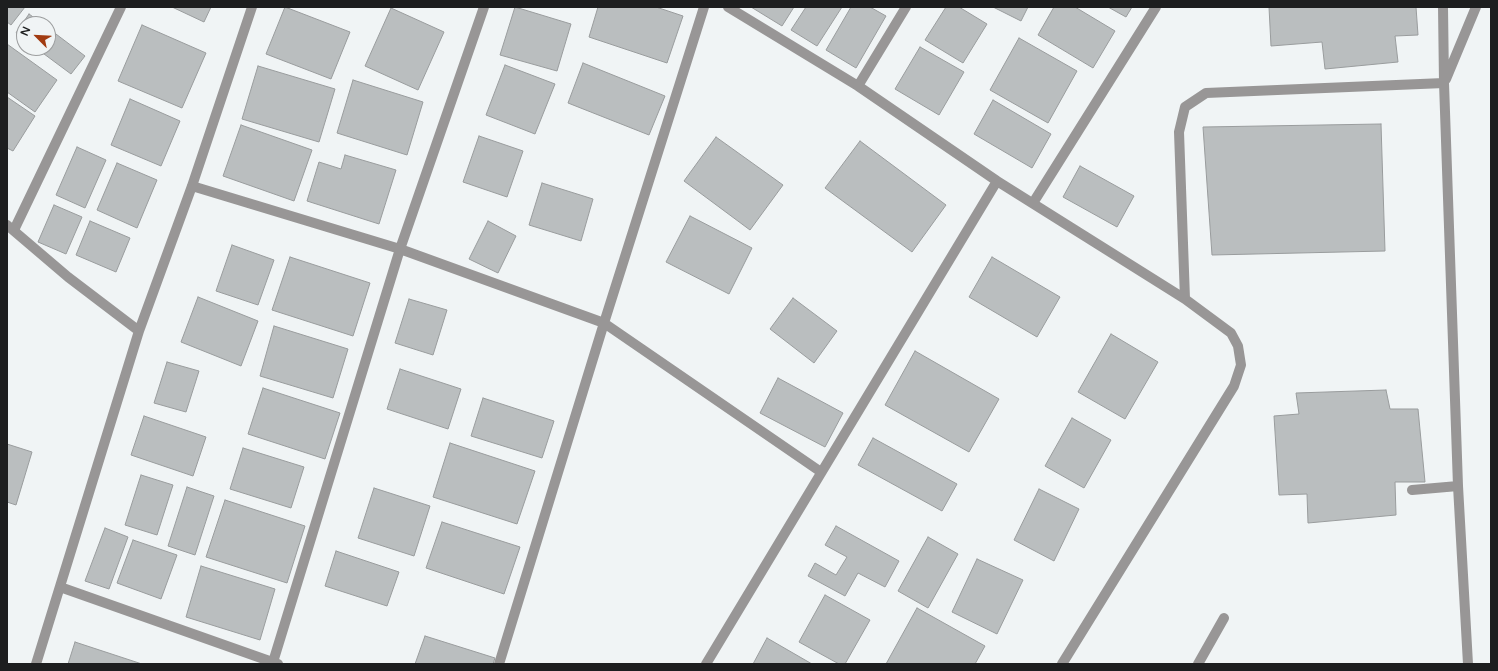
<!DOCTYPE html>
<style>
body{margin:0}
#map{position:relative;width:1498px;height:671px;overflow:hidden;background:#f0f4f5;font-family:"Varela Round",sans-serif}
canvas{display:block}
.frame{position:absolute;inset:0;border:8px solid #1d1e1f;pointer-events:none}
.north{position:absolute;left:16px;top:16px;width:40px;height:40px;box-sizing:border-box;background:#f0f4f5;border:1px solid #9c9e9f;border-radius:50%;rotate:294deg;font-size:11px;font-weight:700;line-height:16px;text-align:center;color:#1d1e1f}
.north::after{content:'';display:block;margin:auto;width:14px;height:18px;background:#a13b11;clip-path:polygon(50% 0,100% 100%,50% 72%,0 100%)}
</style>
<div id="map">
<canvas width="1498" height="671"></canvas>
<div class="frame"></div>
<div class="north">N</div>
</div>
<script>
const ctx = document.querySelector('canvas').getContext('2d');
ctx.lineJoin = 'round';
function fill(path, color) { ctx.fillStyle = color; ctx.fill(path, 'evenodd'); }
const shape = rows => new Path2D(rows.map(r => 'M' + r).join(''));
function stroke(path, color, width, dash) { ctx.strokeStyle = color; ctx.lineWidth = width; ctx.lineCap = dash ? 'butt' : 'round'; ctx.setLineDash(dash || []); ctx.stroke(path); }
const building = shape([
 [7,7,25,7,11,25,7,22,7,7],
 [172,7,211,7,204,22,172,7],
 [285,7,350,32,331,79,266,54,285,7],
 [515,7,571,24,557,71,500,55,515,7],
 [598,7,656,7,683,16,667,63,589,37,598,7],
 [751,7,794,7,782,26,751,7],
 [806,7,842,7,817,46,791,30,806,7],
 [851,7,870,7,886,16,856,68,826,50,851,7],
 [946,7,959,7,987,24,963,63,925,40,946,7],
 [993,7,1028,7,1021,21,993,7],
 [1054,7,1075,7,1115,31,1093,68,1038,35,1054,7],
 [1108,7,1132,7,1126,17,1108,7],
 [1269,7,1416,7,1418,35,1395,36,1398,62,1325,69,1322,42,1271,46,1269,7],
 [391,8,444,32,418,90,365,66,391,8],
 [29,14,43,24,24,24,24,39,16,33,29,14],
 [142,25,206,53,182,108,118,81,142,25],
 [48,28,85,56,71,74,36,48,48,48,48,28],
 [1019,38,1077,71,1048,123,990,90,1019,38],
 [7,44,57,80,35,112,7,92,7,44],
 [920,47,964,72,939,115,895,89,920,47],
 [583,63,665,96,649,135,568,103,583,63],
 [505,65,555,84,535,134,486,115,505,65],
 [258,66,335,89,319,142,242,119,258,66],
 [353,80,423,102,407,155,337,133,353,80],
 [7,97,35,116,13,151,7,148,7,97],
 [130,99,180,121,161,166,111,145,130,99],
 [993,100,1051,134,1032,168,974,134,993,100],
 [1381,124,1385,251,1212,255,1203,127,1381,124],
 [241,125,312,150,294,201,223,176,241,125],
 [479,136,523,151,507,197,463,182,479,136],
 [716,137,783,185,750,230,684,181,716,137],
 [860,141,946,205,912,252,825,188,860,141],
 [77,147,106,160,85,208,56,195,77,147],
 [345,155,396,170,379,224,307,201,319,162,341,169,345,155],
 [117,163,157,180,137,228,97,210,117,163],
 [1080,166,1134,196,1117,227,1063,197,1080,166],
 [542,183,593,199,581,241,529,225,542,183],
 [54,205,82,217,66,254,38,242,54,205],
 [690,216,752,248,729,294,666,262,690,216],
 [90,221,130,238,116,272,76,255,90,221],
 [488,221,516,236,498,273,469,259,488,221],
 [232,245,274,260,258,305,216,291,232,245],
 [290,257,370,283,353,336,272,310,290,257],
 [992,257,1060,297,1037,337,969,297,992,257],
 [198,297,258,321,241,366,181,342,198,297],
 [793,298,837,331,814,363,770,329,793,298],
 [409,299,447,310,433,355,395,343,409,299],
 [274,326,348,349,333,398,260,376,274,326],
 [1111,334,1158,362,1125,419,1078,392,1111,334],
 [915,351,999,399,969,452,885,405,915,351],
 [167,362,199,371,186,412,154,403,167,362],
 [400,369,461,389,448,429,387,409,400,369],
 [778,378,843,413,825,447,760,413,778,378],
 [263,388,340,413,325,459,248,434,263,388],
 [1386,390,1390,409,1418,409,1425,482,1395,482,1396,515,1308,523,1307,494,1279,495,1274,416,1299,414,1296,393,1386,390],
 [483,398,554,421,542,458,471,436,483,398],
 [144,416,206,437,193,476,131,455,144,416],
 [1072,418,1111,440,1084,488,1045,466,1072,418],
 [873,438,957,484,942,511,858,465,873,438],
 [450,443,535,471,517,524,433,497,450,443],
 [7,444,32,452,16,505,7,502,7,444],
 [243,448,304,467,291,508,230,489,243,448],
 [141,475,173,485,157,535,125,525,141,475],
 [187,487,214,496,195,555,168,546,187,487],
 [374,488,430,506,414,556,358,538,374,488],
 [1039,489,1079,509,1054,561,1014,540,1039,489],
 [225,500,305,526,287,583,206,557,225,500],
 [442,522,520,547,504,594,426,568,442,522],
 [836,526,899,561,885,587,858,573,845,596,808,576,815,563,836,575,847,557,825,545,836,526],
 [105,528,128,537,109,589,85,581,105,528],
 [928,537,958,554,928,608,898,591,928,537],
 [133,540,177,555,161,599,117,583,133,540],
 [336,551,399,572,387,606,325,586,336,551],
 [977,559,1023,580,997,634,952,612,977,559],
 [201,566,275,589,260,640,186,617,201,566],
 [825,595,870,620,845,664,839,664,799,642,825,595],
 [917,608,985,646,975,664,886,664,917,608],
 [425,636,495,658,493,664,415,664,425,636],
 [767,638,812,664,753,664,767,638],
 [75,642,142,664,68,664,75,642]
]);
const street = shape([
 [728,7,858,86,997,181,1185,299,1231,333,1238,346,1241,365,1234,386,1062,664],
 [1443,7,1444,83,1458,486,1468,664],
 [1446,79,1476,7],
 [858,86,906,7],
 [192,186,400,249,604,323,821,472],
 [1033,203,1156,7],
 [7,225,68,277,139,331],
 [14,230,121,7],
 [1185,299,1179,132,1185,107,1206,93,1444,83],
 [1412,490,1458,486],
 [60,587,278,664],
 [273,662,400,249,484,7],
 [36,664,139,331,192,186,252,7],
 [499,664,604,323,704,7],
 [706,664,997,181],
 [1198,664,1224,618]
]);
fill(building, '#babebf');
stroke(building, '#999c9d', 1);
stroke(street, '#989696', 10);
</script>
